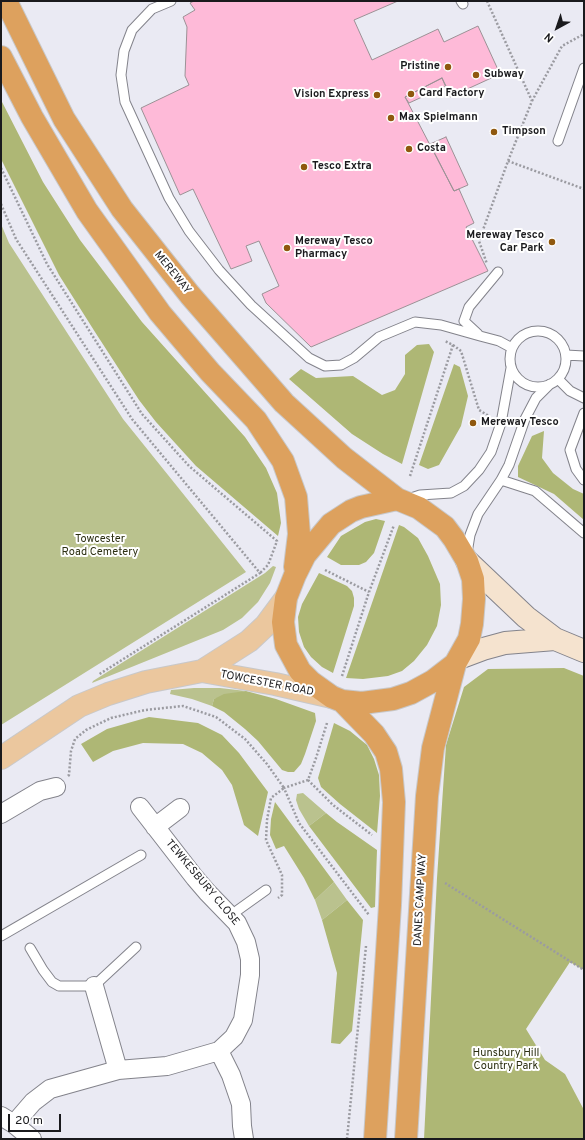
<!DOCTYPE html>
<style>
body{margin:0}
#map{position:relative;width:585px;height:1140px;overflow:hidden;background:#eaeaf3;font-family:Overpass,sans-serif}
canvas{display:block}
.frame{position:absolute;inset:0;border:2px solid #1a1a1d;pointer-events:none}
.north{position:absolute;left:537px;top:8px;width:40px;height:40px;-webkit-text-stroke:3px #fff;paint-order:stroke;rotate:220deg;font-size:11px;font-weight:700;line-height:16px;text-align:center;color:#1a1a1d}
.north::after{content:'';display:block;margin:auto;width:14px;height:18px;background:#1a1a1d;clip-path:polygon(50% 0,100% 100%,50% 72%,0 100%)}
.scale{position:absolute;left:8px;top:1114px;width:53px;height:18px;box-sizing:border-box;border:2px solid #1a1a1d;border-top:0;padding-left:5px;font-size:12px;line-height:14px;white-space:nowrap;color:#1a1a1d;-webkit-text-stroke:3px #fff;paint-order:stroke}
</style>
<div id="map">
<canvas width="585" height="1140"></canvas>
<div class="frame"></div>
<div class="north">N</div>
<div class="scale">20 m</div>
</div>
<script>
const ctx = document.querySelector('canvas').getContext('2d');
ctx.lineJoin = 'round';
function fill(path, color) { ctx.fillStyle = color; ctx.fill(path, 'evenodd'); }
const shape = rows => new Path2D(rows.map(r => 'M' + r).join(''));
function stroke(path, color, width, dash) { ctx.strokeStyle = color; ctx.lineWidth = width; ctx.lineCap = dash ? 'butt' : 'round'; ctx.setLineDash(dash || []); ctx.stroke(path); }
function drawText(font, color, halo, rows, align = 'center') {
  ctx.font = font + ' Overpass,sans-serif'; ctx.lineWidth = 4; ctx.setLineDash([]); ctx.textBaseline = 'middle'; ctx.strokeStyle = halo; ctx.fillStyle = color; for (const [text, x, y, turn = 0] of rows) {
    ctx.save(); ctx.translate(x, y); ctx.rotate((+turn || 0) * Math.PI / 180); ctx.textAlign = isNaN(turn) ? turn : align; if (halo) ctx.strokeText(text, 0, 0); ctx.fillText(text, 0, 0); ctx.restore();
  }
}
const green = shape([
 [1,224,9,243,123,419,246,572,1,725],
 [273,566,276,567,270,583,258,602,242,618,223,630,92,683,93,681,265,573],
 [194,688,220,688,246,691,214,699,212,706,192,699,170,694,171,690],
 [303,793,326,813,309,826,299,809,296,800,297,794],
 [334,882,347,900,322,920,315,900]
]);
const forest = shape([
 [1,100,43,182,80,240,142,322,245,437,266,468,277,493,281,523,278,536,196,466,156,422,139,400,95,332,59,275,1,159],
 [429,344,434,352,402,464,383,454,352,434,289,379,301,369,316,378,353,376,382,395,395,390,405,374,405,355,417,345],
 [454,364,460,367,468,396,461,426,439,465,428,469,419,465],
 [544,431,542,458,553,473,573,489,584,494,584,520,554,494,518,477,518,466,532,436],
 [376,519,385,521,374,553,366,562,359,565,341,565,327,557,341,536,365,522],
 [399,525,404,527,418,538,428,556,440,584,441,605,437,626,427,645,414,661,402,671,388,676,363,679,346,678],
 [319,573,347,586,352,591,354,598,354,606,333,673,322,667,311,657,304,647,299,632,298,617,302,604],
 [564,668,584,676,584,970,570,962,526,1029,545,1060,565,1074,584,1110,584,1139,424,1139,437,878,446,745,464,687,488,669],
 [246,691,276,699,315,713,316,721,305,754,301,764,294,772,288,772,282,770,258,741,245,729,224,712,212,706,214,699,224,694],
 [149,717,198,723,222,735,239,753,268,792,258,836,244,825,232,785,222,770,202,753,183,744,143,743,113,751,93,762,81,744,107,729],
 [334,723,350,731,367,745,374,759,379,775,380,796,377,833,340,804,321,787,318,778],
 [275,802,334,882,315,900,304,878,284,846,276,849,270,835,271,819],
 [326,813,337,822,377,850,375,907,371,908,309,826],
 [347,900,363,920,352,1031,340,1044,331,1043,337,973,322,920]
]);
const building = shape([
 [194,1,398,1,354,20,372,60,438,29,444,42,478,26,500,74,450,97,442,78,405,97,454,191,459,189,474,223,466,227,488,271,311,347,266,303,262,294,279,286,259,241,246,246,252,261,231,269,193,189,180,195,141,108,189,85,185,76,187,27,183,17,195,10,190,3,194,1],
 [442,78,446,86,409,103,405,97,442,78],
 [492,129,498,131,496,135,490,133,492,129],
 [446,137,468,185,454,191,430,144,446,137]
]);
const path = shape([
 [487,1,532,101,508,161,479,241,487,264],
 [532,101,562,46,584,34],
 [508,161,584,189],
 [1,168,47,264,142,414,189,466,277,541,268,565,260,573],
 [1,204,16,239,132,419,260,573,98,675],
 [453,345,461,351,479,410,489,416],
 [410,476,453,345,445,341],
 [325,570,369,592],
 [342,676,369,592,394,525],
 [327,723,316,758,308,780,284,788,299,823,369,915],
 [68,776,69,775,71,751,75,739,86,730,111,718,145,710,183,706,216,717,245,739,267,764,284,788,271,798,267,820,266,840,282,875,282,895,278,898],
 [308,780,333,805,372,835],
 [445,883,584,970],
 [347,1139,366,946]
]);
const lane = shape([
 [171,1,152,9,132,30,124,51,121,75,125,102,169,198,189,231,219,270,251,305,309,358,325,366,341,365,354,358,379,337,415,322,441,325,480,336,499,341,512,348],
 [461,1,463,4],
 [558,141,584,68],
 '510 359a28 28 0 1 1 56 0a28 28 0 1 1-56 0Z',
 [478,334,464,321,469,307,498,272],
 [566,355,584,356],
 [558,379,570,391,584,398],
 [584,413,570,450,576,469,584,480],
 [501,480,535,491,584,533],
 [408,499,420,495,451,493,464,486,479,470,491,452,501,423,511,368],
 [467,553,470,535,478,514,501,480,509,465,525,419,536,398,550,384],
 [231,917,238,910,266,890],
 [1,936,141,855],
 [30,948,43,970,52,982,59,986,94,986,136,947]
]);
const street = shape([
 [1,814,40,791,56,787],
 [155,827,180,808],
 [94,986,118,1070],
 [219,1051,231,1075,241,1104,242,1126,244,1139],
 [1,1116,14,1124,32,1139],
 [14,1124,33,1102,50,1089,118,1070,167,1066,219,1051,234,1037,243,1020,250,975,250,959,246,942,237,923,207,892,195,878,140,807]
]);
const secondary = shape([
 [467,561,526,617,555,639,584,651],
 [459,658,483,649,505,643,555,639]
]);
const primary = shape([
 [202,671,249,641,266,625,286,598],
 [1,758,79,706,108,694,146,682,202,671,275,684,332,697]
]);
const highway = shape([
 [6,1,64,119,122,209,190,295,284,403,344,458,397,499],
 [1,57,32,117,87,211,160,313,210,372,256,420,283,461,296,497,299,534,295,567],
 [397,499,419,508,445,527,454,539,467,561,473,579,474,599,472,624,469,639,455,664,433,681,411,693,393,699,362,703,342,701,332,697,311,682,300,671,286,645,283,622,286,598,295,575,305,555,331,524,351,511,361,507,397,499],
 [342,701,374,734,386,752,391,769,394,802,390,905,375,1139],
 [406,1139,427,796,433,748,455,664]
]);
const markers = [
 [448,67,4,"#8f580e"],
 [476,75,4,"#8f580e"],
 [411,94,4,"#8f580e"],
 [377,95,4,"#8f580e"],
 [391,118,4,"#8f580e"],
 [494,132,4,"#8f580e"],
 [409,149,4,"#8f580e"],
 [304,167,4,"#8f580e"],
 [552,242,4,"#8f580e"],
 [287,248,4,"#8f580e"],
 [473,423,4,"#8f580e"]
];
const poiNames = [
 ["Pristine",440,67,"right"],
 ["Subway",484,75],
 ["Card Factory",419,94],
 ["Vision Express",369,95,"right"],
 ["Max Spielmann",399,118],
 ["Timpson",502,132],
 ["Costa",417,149],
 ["Tesco Extra",312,167],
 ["Mereway Tesco",544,236,"right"],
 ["Car Park",544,249,"right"],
 ["Mereway Tesco",295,242],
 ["Pharmacy",295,255],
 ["Mereway Tesco",481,423]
];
const streetNames = [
 ["MEREWAY",172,273,51],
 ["TOWCESTER ROAD",267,684,11],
 ["TEWKESBURY CLOSE",202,883,50],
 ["DANES CAMP WAY",421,900,-87]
];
const parkNames = [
 ["Towcester",100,540],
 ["Road Cemetery",100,553],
 ["Hunsbury Hill",506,1054],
 ["Country Park",506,1067]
];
fill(green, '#bac28e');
fill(forest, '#aeb775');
fill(building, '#febad8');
stroke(building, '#9b9195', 1);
stroke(lane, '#83838b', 11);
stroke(street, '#83838b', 20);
stroke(secondary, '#83838b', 24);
stroke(primary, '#c8c8c9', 24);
stroke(highway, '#c8c8c9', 24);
stroke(path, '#9b9ba1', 2.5, [2, 2]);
stroke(lane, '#fff', 9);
stroke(street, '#fff', 18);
stroke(secondary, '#f5e3cf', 22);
stroke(primary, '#ebc79e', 22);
stroke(highway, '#dda15e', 22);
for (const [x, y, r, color] of markers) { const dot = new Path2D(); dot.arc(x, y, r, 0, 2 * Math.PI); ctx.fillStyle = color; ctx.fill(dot); stroke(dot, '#fff', 1.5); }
drawText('bold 11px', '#1a1a1d', '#fff', poiNames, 'left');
drawText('11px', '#1a1a1d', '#fff', streetNames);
drawText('11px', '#2c2f12', '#fff', parkNames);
</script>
